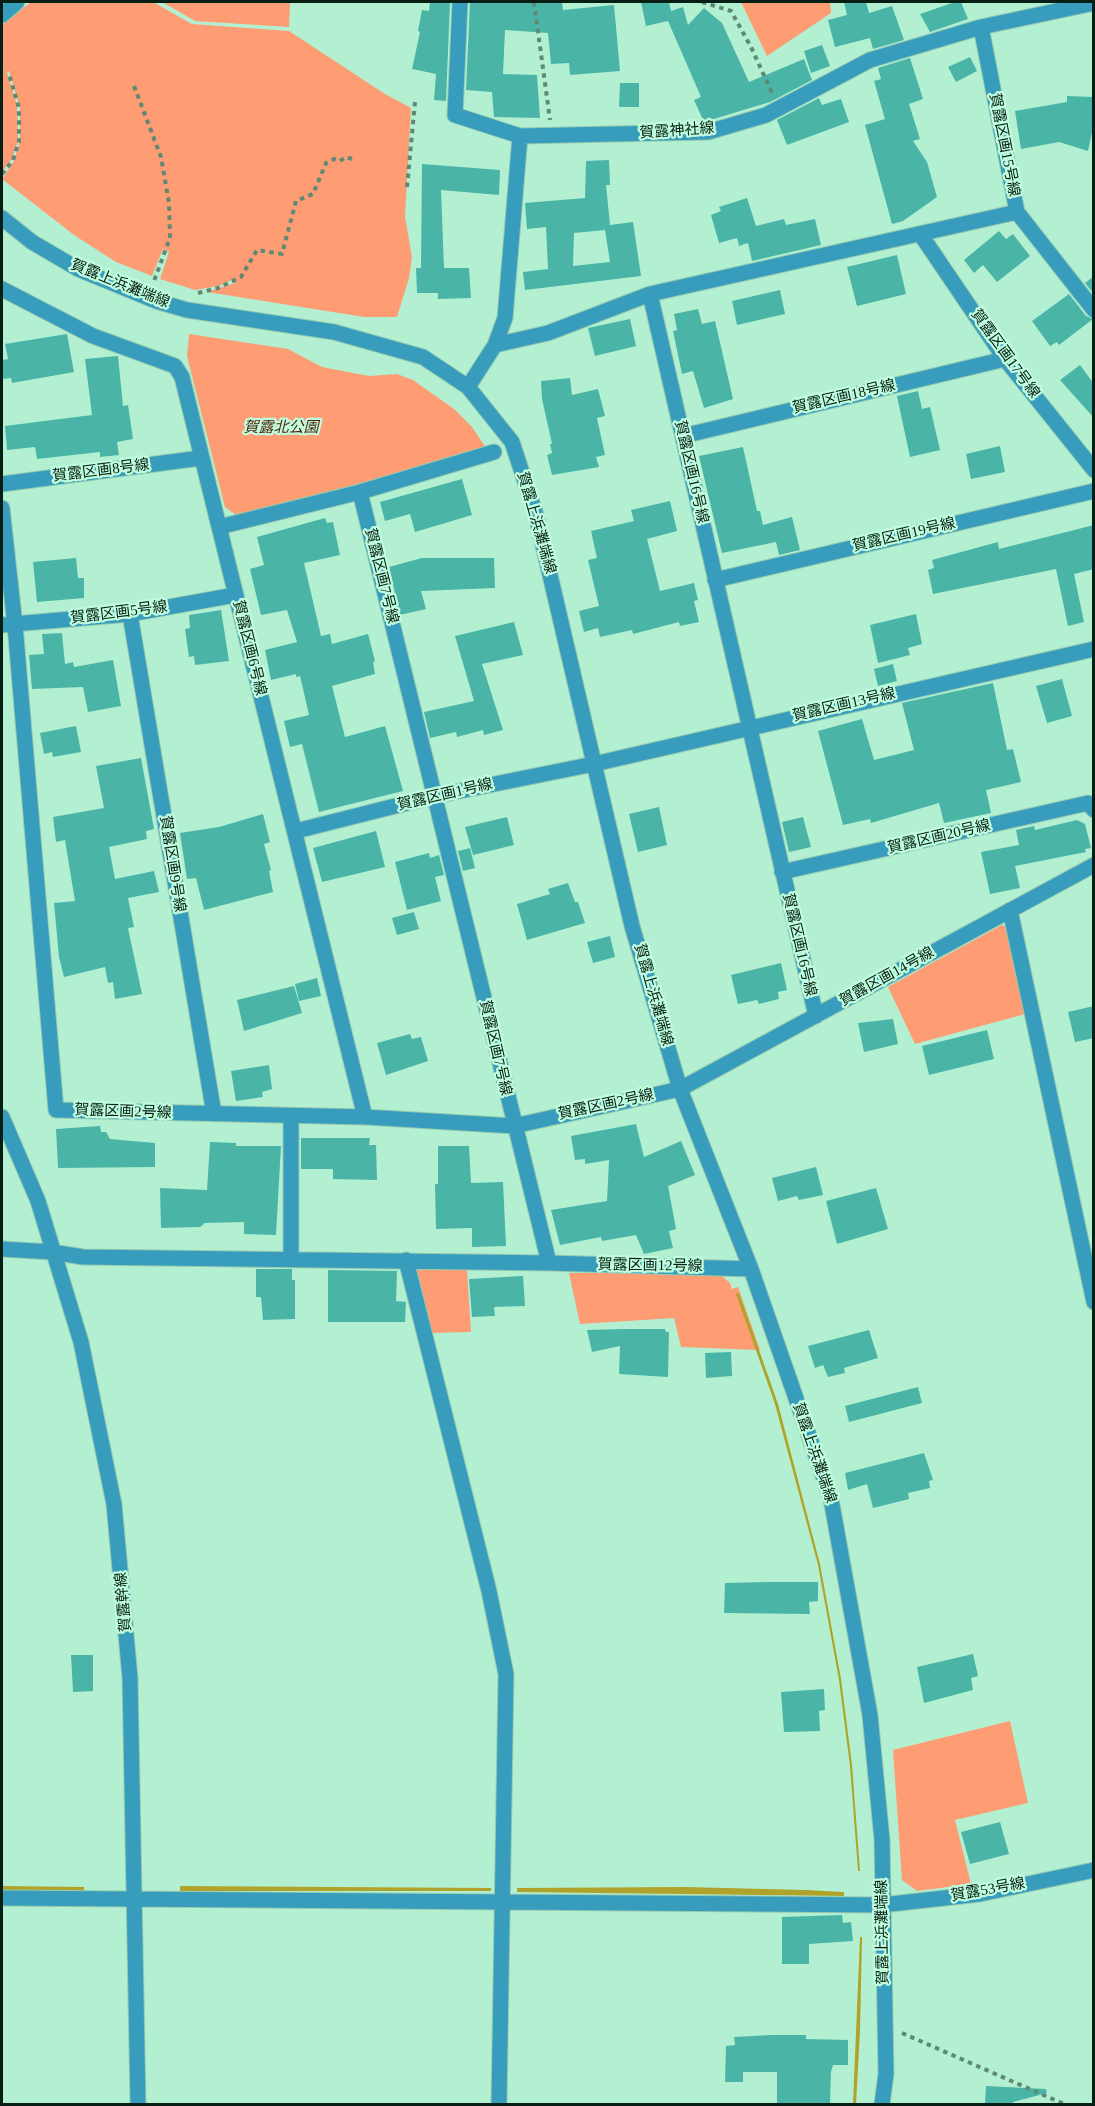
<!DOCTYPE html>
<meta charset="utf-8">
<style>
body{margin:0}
#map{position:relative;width:1095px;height:2106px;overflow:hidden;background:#b3f0d2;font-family:"Times New Roman",serif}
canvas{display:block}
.frame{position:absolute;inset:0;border:3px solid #061f14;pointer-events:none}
</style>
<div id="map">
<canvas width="1095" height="2106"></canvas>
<div class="frame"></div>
</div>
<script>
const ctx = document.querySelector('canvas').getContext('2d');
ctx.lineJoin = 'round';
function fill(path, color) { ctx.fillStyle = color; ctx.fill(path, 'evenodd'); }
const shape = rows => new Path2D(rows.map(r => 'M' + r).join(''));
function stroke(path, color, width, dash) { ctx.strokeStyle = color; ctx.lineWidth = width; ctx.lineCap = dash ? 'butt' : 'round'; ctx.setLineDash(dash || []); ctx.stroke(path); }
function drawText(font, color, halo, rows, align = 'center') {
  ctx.font = font + ' "Times New Roman","Noto Sans JP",serif'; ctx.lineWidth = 4.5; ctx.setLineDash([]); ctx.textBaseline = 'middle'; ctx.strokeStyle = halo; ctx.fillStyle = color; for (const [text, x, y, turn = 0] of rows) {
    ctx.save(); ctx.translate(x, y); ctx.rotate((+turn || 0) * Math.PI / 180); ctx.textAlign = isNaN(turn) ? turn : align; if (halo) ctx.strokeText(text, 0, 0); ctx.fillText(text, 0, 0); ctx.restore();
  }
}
const green = shape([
 [31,2,153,2,192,24,289,31,385,94,411,108,405,217,412,257,409,278,397,317,364,317,207,292,235,283,234,279,219,286,195,290,160,279,169,252,163,249,152,276,116,262,74,235,2,179,14,161,20,141,20,108,9,71,7,72,17,105,18,141,12,159,2,172,2,25],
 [162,2,290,2,289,27,195,21],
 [741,2,830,2,831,13,767,56],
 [189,334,288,349,322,367,369,376,397,374,413,380,454,409,472,427,488,451,236,515,225,507,187,356],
 [1002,925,1009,929,1029,1013,915,1044,888,987],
 [413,1269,467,1270,471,1332,429,1333],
 [717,1272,730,1283,732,1289,738,1287,760,1350,681,1347,674,1318,580,1324,569,1273],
 [1010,1721,1028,1803,955,1820,971,1884,917,1891,902,1880,893,1750]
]);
const water = shape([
 [739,1293,778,1404,820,1564,841,1679,852,1765,860,1871,858,1871,850,1766,839,1680,818,1565,775,1404,736,1294],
 [2,1886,84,1887,84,1891,2,1890],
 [180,1886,491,1888,491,1891,180,1891],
 [685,1887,806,1890,844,1892,844,1896,517,1892,517,1888],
 [860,1937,862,1937,860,2031,856,2104,853,2104]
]);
const building = shape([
 [430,2,450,2,446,101,434,100,436,74,412,69,420,32,418,31,422,10,429,11],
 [470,2,562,2,563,10,614,5,620,71,570,75,569,63,551,64,548,33,505,30,503,74,537,75,540,118,494,117,492,92,466,90],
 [641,2,669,2,671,11,683,7,688,25,704,8,722,23,749,82,804,59,812,80,770,102,704,122,694,100,701,97,668,21,646,26],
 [844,2,866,2,869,13,892,6,904,40,873,49,870,38,835,47,828,20,847,15],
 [955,2,961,2,968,19,930,32,920,14],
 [822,45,830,66,811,73,804,51],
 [970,57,977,71,956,82,948,67],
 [910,58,923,99,909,104,920,139,913,141,927,162,937,197,903,221,892,224,865,125,885,119,874,81,881,79,878,68],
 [620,83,639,83,639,107,619,107],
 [1067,96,1094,97,1094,123,1088,151,1059,142,1021,149,1015,111,1067,102],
 [819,98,822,105,841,99,849,122,787,145,777,120],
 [609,160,610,185,606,185,610,225,633,222,641,276,525,290,523,272,548,269,546,227,527,229,525,203,585,198,586,161],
 [605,230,610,262,573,266,574,233],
 [422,164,500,170,499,195,441,190,444,268,469,268,471,298,438,299,438,293,417,293,416,268,421,268],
 [747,198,756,226,784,219,786,225,815,219,821,245,752,261,748,243,739,246,737,238,719,243,711,215,721,211,719,207],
 [999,231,1006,239,1013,234,1030,256,997,282,983,265,974,273,964,260],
 [897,255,906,294,857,306,847,267],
 [1094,276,1094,294,1085,283],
 [780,290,785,314,737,325,732,301],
 [1069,294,1086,316,1093,319,1059,345,1057,342,1050,346,1032,321],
 [698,309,702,324,715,321,733,399,704,408,693,371,682,374,673,331,677,330,674,314],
 [630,319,636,346,595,356,588,328],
 [67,334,74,372,12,383,11,378,2,379,2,360,8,359,5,344],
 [118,356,123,406,128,405,133,439,117,442,119,455,100,457,100,452,37,459,35,447,7,450,5,426,92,415,85,359],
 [1080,365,1094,384,1094,418,1060,380],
 [570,378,572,395,598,389,605,416,597,418,605,455,596,457,599,467,552,475,547,455,552,453,550,444,552,444,542,399,541,381],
 [918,391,922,409,930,407,940,450,910,457,897,396],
 [1000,446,1005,472,971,479,966,454],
 [743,447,757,511,760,511,763,525,792,517,800,550,779,555,776,542,722,553,699,456],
 [462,479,472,515,415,532,410,514,385,521,380,502],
 [670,501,677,531,647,539,660,591,694,583,698,600,694,601,699,622,680,626,679,622,633,634,632,630,600,637,598,628,584,632,579,611,599,606,588,560,597,558,591,531,634,521,631,510],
 [325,518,327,523,333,522,340,555,304,563,321,636,330,634,332,644,368,634,375,661,373,662,375,674,332,686,345,737,385,726,403,791,319,812,302,744,290,747,284,721,309,715,300,676,296,677,296,674,271,680,265,650,297,642,287,610,261,615,250,569,264,565,257,537],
 [1094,525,1094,569,1074,574,1084,622,1068,626,1056,569,933,594,928,570,934,568,932,560,998,542,999,549],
 [76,558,78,578,84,578,84,598,37,602,33,562],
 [422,558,494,558,495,588,421,591,426,609,400,615,389,567],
 [221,610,229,661,195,665,194,656,189,657,185,629,190,628,189,615],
 [916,614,922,644,908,648,910,655,878,663,870,625],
 [514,622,523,655,482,664,503,730,484,735,483,730,457,737,456,732,430,738,424,712,474,701,455,636],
 [62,633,65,664,73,662,74,667,113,660,121,706,88,712,83,687,32,689,29,655,44,654,42,634],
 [893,664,897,681,878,686,874,669],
 [1062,679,1072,716,1047,723,1036,686],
 [993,683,1007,750,1013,749,1021,782,986,790,991,813,944,823,939,803,871,823,870,819,843,825,818,731,862,719,874,760,914,750,902,703],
 [76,726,81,752,53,757,52,752,44,754,40,733],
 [141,758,154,829,146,831,147,839,109,847,115,879,154,871,159,892,128,898,134,927,128,928,142,994,115,999,113,982,108,983,105,967,64,977,59,957,54,903,75,901,65,840,56,842,53,817,104,808,96,766],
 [659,807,667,845,638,852,629,814],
 [263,814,270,842,264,844,271,870,269,871,273,892,204,910,196,878,187,879,180,833,219,827],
 [507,817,514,845,473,855,465,827],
 [803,817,811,847,789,852,782,822],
 [1077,820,1085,824,1091,848,1085,849,1086,852,1015,866,1020,888,990,894,981,852,1019,845,1016,830,1034,826,1035,830],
 [376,831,385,867,322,882,313,848],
 [470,848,475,868,463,871,458,851],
 [429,853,430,858,439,855,444,875,435,877,441,901,407,910,395,862],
 [568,883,575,902,578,902,585,923,527,940,517,904,550,894,548,889],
 [414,912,419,929,397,935,392,918],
 [610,936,615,957,593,963,587,942],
 [781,963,787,990,778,992,779,999,759,1004,757,1000,738,1004,731,975],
 [317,978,321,996,299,1001,295,984],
 [294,986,302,1013,244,1031,237,1000],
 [1094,1006,1094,1038,1075,1042,1068,1012],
 [893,1019,898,1044,864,1052,858,1023],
 [987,1030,994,1059,929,1075,922,1046],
 [410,1034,412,1039,421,1037,428,1061,386,1075,377,1043],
 [269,1065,272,1089,262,1092,263,1097,236,1101,231,1071],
 [636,1124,644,1157,681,1141,695,1175,668,1186,676,1229,669,1231,673,1248,644,1254,636,1235,602,1241,601,1237,560,1245,551,1210,607,1201,609,1160,585,1164,585,1159,575,1160,571,1136],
 [100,1126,101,1132,106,1132,110,1139,155,1143,155,1167,58,1168,56,1129],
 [301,1138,370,1138,369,1145,376,1145,377,1180,333,1179,333,1169,301,1169],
 [210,1142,236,1143,236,1146,281,1146,276,1235,244,1234,244,1222,205,1223,200,1227,161,1228,160,1188,207,1190],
 [438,1146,469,1146,471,1183,503,1182,506,1246,472,1247,472,1228,436,1229,435,1184,438,1184],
 [816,1167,823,1195,799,1200,797,1196,778,1201,772,1178],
 [876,1188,888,1229,837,1244,826,1201],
 [256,1269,292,1269,292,1280,295,1280,295,1319,263,1320,261,1297,256,1297],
 [328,1270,397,1271,396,1301,406,1302,405,1322,328,1322],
 [523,1276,525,1306,494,1307,495,1316,472,1317,469,1279],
 [624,1329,665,1329,666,1332,669,1332,668,1377,619,1374,620,1346,592,1352,587,1330],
 [869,1330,878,1358,844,1368,845,1373,828,1377,823,1365,815,1368,808,1346],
 [731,1352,732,1376,706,1378,705,1353],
 [918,1387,922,1403,849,1422,845,1406],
 [924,1453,933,1480,929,1481,930,1488,908,1493,909,1499,873,1508,867,1484,848,1490,845,1473],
 [769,1582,818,1582,818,1601,809,1602,810,1614,724,1613,725,1583],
 [973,1654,978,1676,971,1678,973,1690,924,1703,917,1667],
 [71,1655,93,1655,93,1691,73,1692],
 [824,1689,825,1710,819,1711,820,1731,784,1732,781,1692],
 [1000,1822,1009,1854,970,1864,961,1832],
 [842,1915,843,1923,851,1922,853,1941,809,1944,809,1964,782,1964,782,1917],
 [771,2035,806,2035,806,2039,848,2040,848,2065,833,2065,831,2072,830,2104,777,2104,777,2072,743,2072,743,2082,725,2082,726,2046,735,2045,734,2037],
 [986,2086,1046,2089,1047,2093,1013,2102,1013,2104,985,2104]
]);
const path = shape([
 [534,2,550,120],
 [702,2,731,11,751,47,772,93],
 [134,86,161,157,169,203,170,238,154,281],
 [2,174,13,160,19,141,19,108,9,74],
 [407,187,415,102],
 [198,293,218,288,241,277,257,250,282,254,296,201,313,194,326,163,334,159,340,161,346,157,355,160],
 [902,2033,1064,2104]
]);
const minor = shape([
 [460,2,455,115,520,136],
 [2,15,17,2],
 [981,27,1017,212,1094,310],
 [2,218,32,242,78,269,156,301,187,310,334,332,423,357,468,387,512,442,536,515,632,926,680,1089,751,1269,831,1499,870,1715,882,1840,886,2074,882,2104],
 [921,235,1005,359,1094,470],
 [2,289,93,336,175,366,182,377,365,1117],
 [495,345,548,333,650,294],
 [468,387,495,345,505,318,520,136,708,132,766,115,870,60,981,27,1094,3],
 [683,436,1005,359],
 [2,484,201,458],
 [360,492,494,452],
 [2,508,15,625,56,1110,365,1117,514,1126,680,1089,1094,865],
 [715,580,1094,491],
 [130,614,214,1114],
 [2,625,130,614,235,595],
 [296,831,435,796,594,764,1094,649],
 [782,872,1088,803,1094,810],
 [1010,910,1094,1302],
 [816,1016,650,294,1017,212],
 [291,1116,291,1259],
 [2,1117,38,1201,81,1342,114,1504,130,1678,138,2104],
 [2,1249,52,1252,83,1257,549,1263,360,492,219,527],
 [406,1260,489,1591,506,1674,499,2104],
 [549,1263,751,1269],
 [2,1898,882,1905,980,1894,1094,1870]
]);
const streetNames = [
 ["賀露神社線",677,131,-4],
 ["賀露区画15号線",1004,145,79],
 ["賀露上浜灘端線",120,284,22],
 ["賀露区画17号線",1005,354,54],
 ["賀露区画18号線",844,397,-13],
 ["賀露区画8号線",101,471,-7],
 ["賀露区画16号線",691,472,77],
 ["賀露上浜灘端線",536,523,74],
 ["賀露区画19号線",904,535,-13],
 ["賀露区画7号線",381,576,76],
 ["賀露区画5号線",119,613,-7],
 ["賀露区画6号線",249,648,76],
 ["賀露区画13号線",844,705,-13],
 ["賀露区画1号線",445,795,-13],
 ["賀露区画20号線",939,837,-13],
 ["賀露区画9号線",172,864,81],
 ["賀露区画16号線",799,945,77],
 ["賀露区画14号線",887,977,-29],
 ["賀露上浜灘端線",653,995,74],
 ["賀露区画7号線",495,1048,77],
 ["賀露区画2号線",606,1105,-12],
 ["賀露区画2号線",123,1112,2],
 ["賀露区画12号線",650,1266,1],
 ["賀露上浜灘端線",814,1453,71],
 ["賀露幹線",124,1602,-95],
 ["賀露53号線",988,1890,-10],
 ["賀露上浜灘端線",883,1932,-91]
];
const parkNames = [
 ["賀露北公園",281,428]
];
fill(green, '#fe9c73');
fill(water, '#b0a32b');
fill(building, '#4ab5a7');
stroke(minor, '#94cab0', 17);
stroke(path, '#5e8975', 4, [4.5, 4.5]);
stroke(minor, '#389dbd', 15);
drawText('15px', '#061f14', '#c0fddf', streetNames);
drawText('italic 15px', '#4e1f08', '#c0fddf', parkNames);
</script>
